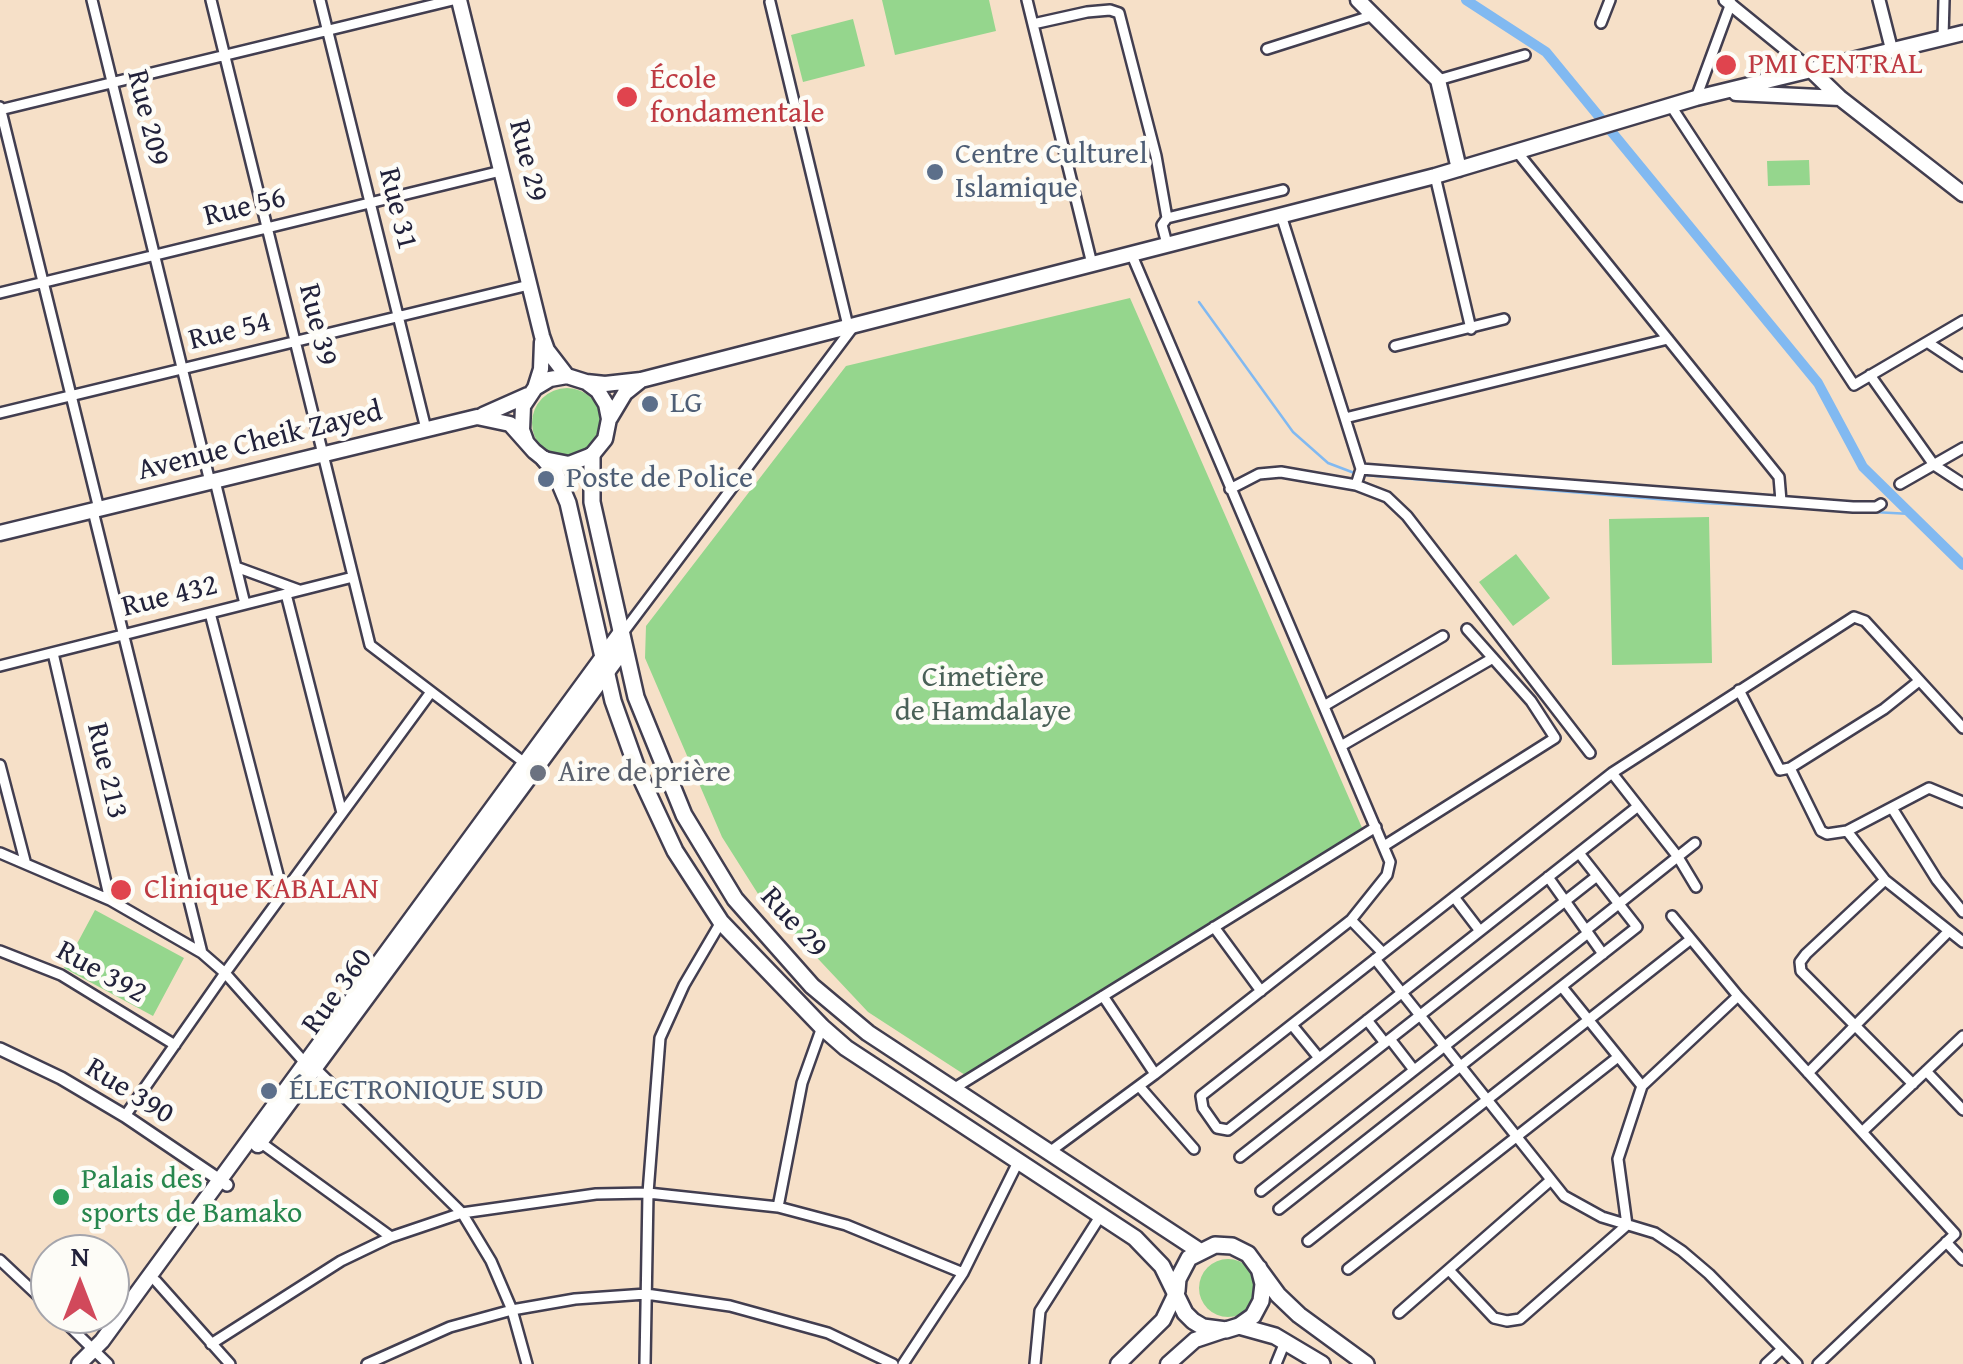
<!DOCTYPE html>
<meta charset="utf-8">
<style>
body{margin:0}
#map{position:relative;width:1963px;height:1364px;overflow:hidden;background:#f6e0c8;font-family:"Gentium Book Plus",serif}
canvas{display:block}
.north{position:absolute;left:30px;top:1234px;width:100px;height:100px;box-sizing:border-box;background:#fdfcf7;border:2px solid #a5a5ac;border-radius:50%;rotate:0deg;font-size:28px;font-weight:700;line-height:40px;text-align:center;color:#22223b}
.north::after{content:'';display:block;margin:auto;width:35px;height:45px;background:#d1495b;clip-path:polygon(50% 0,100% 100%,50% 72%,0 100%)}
</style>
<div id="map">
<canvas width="1963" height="1364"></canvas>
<div class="north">N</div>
</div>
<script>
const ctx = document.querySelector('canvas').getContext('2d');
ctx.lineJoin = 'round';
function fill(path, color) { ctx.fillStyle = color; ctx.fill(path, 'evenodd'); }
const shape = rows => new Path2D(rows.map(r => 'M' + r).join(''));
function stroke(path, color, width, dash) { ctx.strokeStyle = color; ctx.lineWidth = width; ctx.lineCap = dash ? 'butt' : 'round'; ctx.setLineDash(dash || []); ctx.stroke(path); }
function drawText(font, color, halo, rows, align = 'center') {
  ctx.font = font + ' "Gentium Book Plus",serif'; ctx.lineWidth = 9; ctx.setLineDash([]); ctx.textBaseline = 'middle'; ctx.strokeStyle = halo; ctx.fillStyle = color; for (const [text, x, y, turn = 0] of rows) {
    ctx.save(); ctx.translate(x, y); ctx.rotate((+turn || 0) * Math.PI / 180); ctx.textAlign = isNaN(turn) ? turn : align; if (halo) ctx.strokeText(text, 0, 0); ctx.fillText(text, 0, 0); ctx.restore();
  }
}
const green = shape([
 [882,0,989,0,996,31,895,55],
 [853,19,865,66,803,82,791,35],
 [1809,160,1810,185,1768,186,1767,161],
 [1130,298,1363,830,965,1075,868,1012,760,897,722,837,645,658,646,626,846,366],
 '532 423a35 35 0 1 1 70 0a35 35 0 1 1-70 0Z',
 [1709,517,1712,663,1612,665,1609,519],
 [1516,554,1550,598,1513,626,1479,582],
 [95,910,184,958,153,1016,64,968],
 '1199 1288a29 29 0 1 1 58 0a29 29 0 1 1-58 0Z'
]);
const stream = shape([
 [1199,302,1293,432,1328,463,1357,474],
 [1364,475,1705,503,1911,514]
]);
const canal = shape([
 [1466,0,1546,52,1818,383,1863,467,1963,565]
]);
const minor = shape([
 [92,0,210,482],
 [211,0,370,645,526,764],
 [320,0,426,429],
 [1027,0,1092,264],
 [770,2,848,326],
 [1601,23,1610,0],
 [1033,24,1087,12,1110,10,1119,13,1156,156,1167,218],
 [1943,38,1944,0],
 [1267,49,1374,15],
 [1438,80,1525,55],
 [1696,98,1731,3],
 [1671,106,1854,385,1963,321],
 [0,107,99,509],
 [0,110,453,0],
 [1518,153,1779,477,1781,501],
 [1435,176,1471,329],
 [1281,215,1361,469,1356,485],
 [1167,244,1162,225,1167,218,1283,190],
 [0,293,501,171],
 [1927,342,1963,366],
 [1395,346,1504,319],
 [1870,375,1934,465,1963,484],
 [0,413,529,285],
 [1345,418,1668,339],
 [1361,469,1853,507,1876,507,1881,504],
 [215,481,245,604],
 [1900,484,1963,448],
 [1230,489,1259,474,1281,472,1356,485,1387,497,1407,516,1590,753],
 [93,511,202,953],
 [236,567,299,590],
 [286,594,342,813],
 [210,613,283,894],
 [622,634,853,327],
 [53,653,110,900],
 [0,666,353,577],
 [1739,690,1780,770,1790,768],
 [1324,706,1443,636],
 [1341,746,1493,658],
 [0,765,25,861],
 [1790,768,1821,831,1827,834,1847,831,1929,788,1963,802],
 [1790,768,1884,709,1919,681],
 [1612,773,1678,857,1696,887],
 [1637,807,1228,1130,1217,1128,1203,1108,1201,1096,1612,773,1854,617,1865,621,1963,728],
 [1892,808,1937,880,1963,912],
 [1847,831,1885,880,1963,942],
 [1384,846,1555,738,1531,701,1467,629],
 [0,853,110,900,202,953,225,973,306,1064],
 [1548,877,1603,954],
 [1885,880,1806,954,1800,962,1801,971,1913,1084],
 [1454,897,1480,931],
 [1351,920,1383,953],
 [1214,927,1261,991],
 [1586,930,1695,843],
 [0,951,61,975,175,1045],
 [1375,959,1564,1196,1602,1217,1655,1233,1682,1251,1709,1274,1797,1364],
 [1562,987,1642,1086],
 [1103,996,1155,1074],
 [1738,996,1955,1234,1818,1364],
 [1367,1020,1385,1043],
 [1292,1025,1319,1058],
 [1390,1039,1414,1070],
 [316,1069,462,1213,491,1261,512,1310,527,1364],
 [1926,1071,1963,1110],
 [1808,1073,1949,931],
 [1139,1086,1194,1149],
 [953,1089,1376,827],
 [125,1116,225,973,431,692],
 [1862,1132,1963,1036],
 [260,1142,391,1237],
 [1048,1153,1155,1074,1351,920,1387,875,1390,862,1131,253],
 [1240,1157,1597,876],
 [1261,1191,1588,933],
 [778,1207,802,1083,822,1027],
 [1279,1209,1637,927,1579,853],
 [1308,1241,1691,939,1672,916],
 [1946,1242,1963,1260],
 [0,1260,50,1307],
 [1348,1269,1618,1057],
 [1449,1270,1494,1318,1507,1321,1520,1319,1627,1225,1618,1159,1642,1086,1738,996,1691,939],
 [156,1281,230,1364],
 [1399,1313,1551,1180],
 [57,1314,108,1364],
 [211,1344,341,1261,391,1237,462,1213,596,1194,648,1193,778,1207,846,1225,963,1273],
 [367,1364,450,1327,512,1310,575,1299,646,1294,730,1306,828,1333,893,1364],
 [645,1364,648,1193,660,1038,684,985,721,922],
 [903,1364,963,1273,1018,1162],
 [1035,1364,1040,1311,1101,1215],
 [1276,1364,1285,1342],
 [1766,1364,1782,1349]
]);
const tertiary = shape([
 [1725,0,1811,70],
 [1879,0,1892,51],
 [0,1049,61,1078,125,1116,227,1185]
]);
const secondary = shape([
 [459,0,542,336,547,350,567,376],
 [1358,0,1438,80,1459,169],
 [1811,70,1840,98,1963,194],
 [1736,93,1840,98],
 [586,382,605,384,641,380,1435,176,1696,98,1963,33],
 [535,388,541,369,542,342],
 [483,415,528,395],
 [610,418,625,393,640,381],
 [0,533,477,417,510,424,534,451,544,459,569,464,592,455,605,439,609,419,606,404,598,391,586,382,567,376,550,379,535,388,523,406,522,430,526,441],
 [258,1145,624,649],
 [79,1364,102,1341,148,1278,621,632],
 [1118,1364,1163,1320,1177,1291],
 [1168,1364,1195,1340,1222,1331]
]);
const primary = shape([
 [592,455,592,502,636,697,684,815,735,899,812,986,868,1033,1198,1250],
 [544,459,555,472,568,503,613,701,639,774,675,851,721,922,822,1027,846,1048,1135,1238,1162,1266,1185,1313,1193,1321,1203,1327,1226,1330,1239,1326,1253,1316,1261,1301,1263,1284,1259,1268],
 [1177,1291,1178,1279,1189,1258,1215,1245,1232,1246,1248,1254,1278,1295,1299,1315,1366,1364],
 [1239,1326,1275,1336,1322,1364]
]);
const markers = [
 [1726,65,12,"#e0444e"],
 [627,97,12,"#e0444e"],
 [935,172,10,"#5c6f8a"],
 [650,404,10,"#5c6f8a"],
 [546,479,10,"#5c6f8a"],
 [538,773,10,"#6b7280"],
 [121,890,12,"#e0444e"],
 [269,1091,10,"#5c6f8a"],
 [61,1197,10,"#2e9e5b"]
];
const healthNames = [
 ["PMI CENTRAL",1748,65],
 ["École",650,80],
 ["fondamentale",650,114],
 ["Clinique KABALAN",144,890]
];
const streetNames = [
 ["Rue 209",147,118,76],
 ["Rue 29",527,161,76],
 ["Rue 56",245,208,-14],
 ["Rue 31",397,209,76],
 ["Rue 39",317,325,76],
 ["Rue 54",230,332,-14],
 ["Avenue Cheik Zayed",260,442,-14],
 ["Rue 432",170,597,-14],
 ["Rue 213",106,771,77],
 ["Rue 29",793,923,48],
 ["Rue 392",101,973,29],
 ["Rue 360",338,992,-54],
 ["Rue 390",129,1092,32]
];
const serviceNames = [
 ["Centre Culturel",955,155],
 ["Islamique",955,189],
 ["LG",670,404],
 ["Poste de Police",566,479],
 ["ÉLECTRONIQUE SUD",289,1091]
];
const parkNames = [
 ["Cimetière",983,678],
 ["de Hamdalaye",983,712]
];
const worshipNames = [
 ["Aire de prière",558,773]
];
const leisureNames = [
 ["Palais des",81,1180],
 ["sports de Bamako",81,1214]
];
fill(green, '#95d68d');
stroke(stream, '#81b9f1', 2.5);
stroke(canal, '#81b9f1', 10);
stroke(minor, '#423e50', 14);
stroke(tertiary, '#423e50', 16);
stroke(secondary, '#423e50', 19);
stroke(primary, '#423e50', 20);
stroke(minor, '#fff', 9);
stroke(tertiary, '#fff', 11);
stroke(secondary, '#fff', 14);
stroke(primary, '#fff', 15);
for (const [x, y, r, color] of markers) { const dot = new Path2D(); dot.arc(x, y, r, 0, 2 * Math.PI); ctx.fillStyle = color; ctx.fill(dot); stroke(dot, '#fdfcf7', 4); }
drawText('30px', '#be3a42', '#fdfcf7', healthNames, 'left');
drawText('30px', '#22223b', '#fdfcf7', streetNames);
drawText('30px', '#4e5e75', '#fdfcf7', serviceNames, 'left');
drawText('30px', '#4a6158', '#fdfcf7', parkNames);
drawText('30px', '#5b616d', '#fdfcf7', worshipNames, 'left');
drawText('30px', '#27864d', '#fdfcf7', leisureNames, 'left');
</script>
